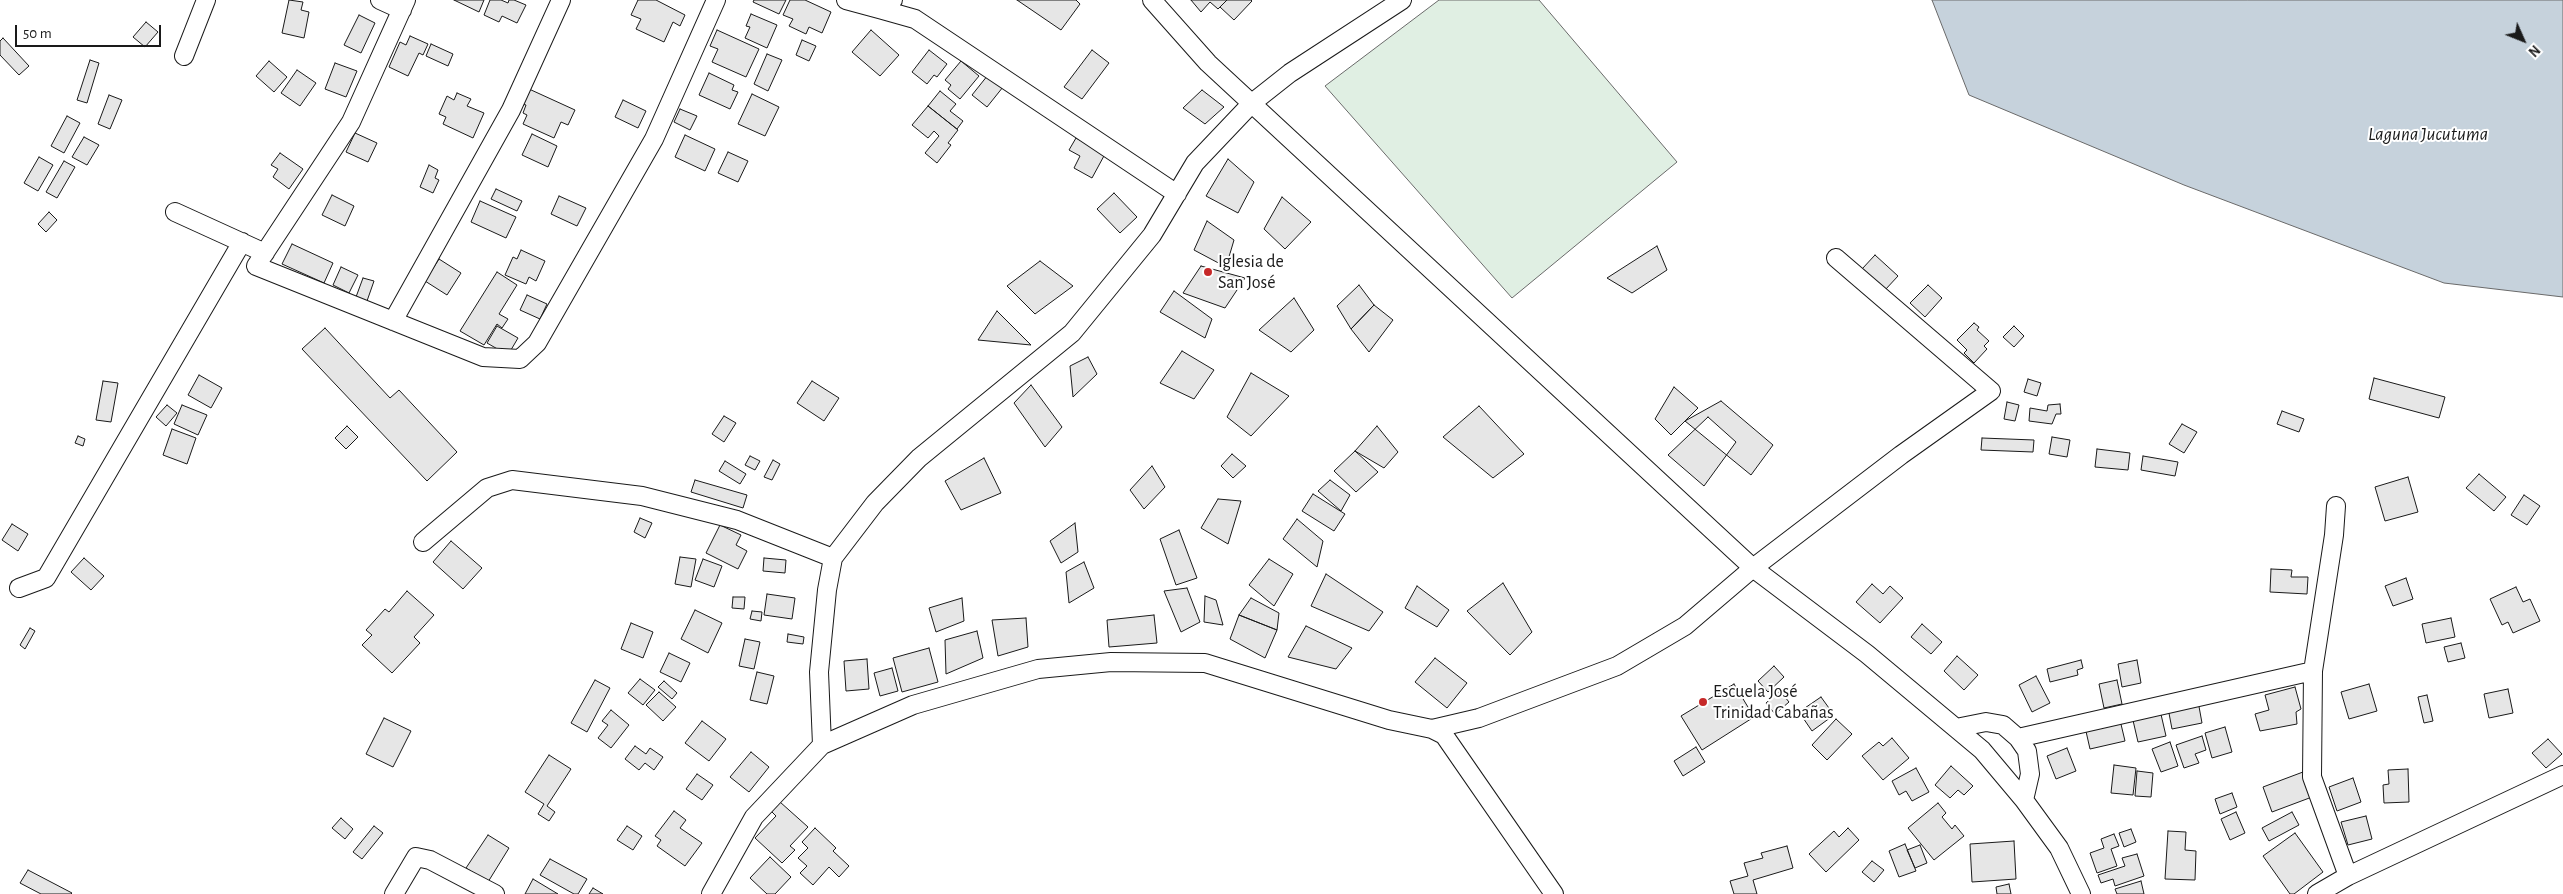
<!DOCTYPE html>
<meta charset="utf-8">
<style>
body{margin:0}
#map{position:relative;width:2563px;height:894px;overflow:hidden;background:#fff;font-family:"Alegreya Sans",sans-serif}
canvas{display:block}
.north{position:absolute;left:2498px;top:15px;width:50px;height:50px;-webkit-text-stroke:4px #fff;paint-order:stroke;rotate:134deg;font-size:14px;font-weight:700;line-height:20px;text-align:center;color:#1a1a1a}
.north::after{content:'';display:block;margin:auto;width:18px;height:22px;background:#1a1a1a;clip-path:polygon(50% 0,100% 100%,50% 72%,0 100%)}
.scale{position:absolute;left:15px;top:25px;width:146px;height:22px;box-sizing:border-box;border:2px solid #1a1a1a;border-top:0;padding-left:6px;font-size:15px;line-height:18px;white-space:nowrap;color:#1a1a1a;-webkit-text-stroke:4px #fff;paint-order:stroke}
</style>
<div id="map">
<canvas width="2563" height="894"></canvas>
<div class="north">N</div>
<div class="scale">50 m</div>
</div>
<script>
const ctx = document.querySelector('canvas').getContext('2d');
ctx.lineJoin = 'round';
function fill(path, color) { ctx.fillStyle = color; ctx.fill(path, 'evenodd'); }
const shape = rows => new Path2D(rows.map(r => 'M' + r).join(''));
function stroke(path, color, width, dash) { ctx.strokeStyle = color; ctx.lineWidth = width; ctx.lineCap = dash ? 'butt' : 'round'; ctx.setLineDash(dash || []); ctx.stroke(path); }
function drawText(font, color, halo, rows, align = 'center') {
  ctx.font = font + ' "Alegreya Sans",sans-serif'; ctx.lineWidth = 4; ctx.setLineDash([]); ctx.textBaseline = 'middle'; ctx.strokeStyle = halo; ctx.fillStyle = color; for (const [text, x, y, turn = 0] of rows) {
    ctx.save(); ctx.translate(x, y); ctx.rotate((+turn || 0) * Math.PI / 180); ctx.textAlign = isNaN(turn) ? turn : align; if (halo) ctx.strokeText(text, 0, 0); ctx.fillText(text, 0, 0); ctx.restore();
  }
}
const green = shape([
 [1439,0,1539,0,1677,162,1512,298,1325,86,1439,0]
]);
const water = shape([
 [1932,0,2563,0,2563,297,2444,283,2184,185,1969,95,1932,0]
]);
const building = shape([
 [289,0,303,2,301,10,309,12,304,38,282,33,289,0],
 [454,0,484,0,479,12,454,0],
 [490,0,501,0,508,3,509,0,514,0,526,5,517,23,502,16,499,22,484,15,490,0],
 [638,0,656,0,685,15,680,26,673,22,664,42,636,29,641,19,631,15,638,0],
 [754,0,786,0,779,14,753,2,754,0],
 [790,0,805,0,831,12,822,33,809,27,806,34,789,26,793,19,783,15,790,0],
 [1017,0,1076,0,1080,4,1061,30,1017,0],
 [1191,0,1227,0,1218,9,1210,2,1201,12,1191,0],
 [1227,0,1251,0,1252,1,1234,20,1220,7,1227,0],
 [751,14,777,25,767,48,745,38,750,27,746,26,751,14],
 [359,15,375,23,361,53,344,45,359,15],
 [146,22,158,32,145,47,133,37,146,22],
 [717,30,759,49,746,77,712,62,718,49,710,46,717,30],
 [871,30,899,55,880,76,852,52,871,30],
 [410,36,428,44,423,55,419,53,408,76,389,67,400,42,406,45,410,36],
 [3,38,29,66,19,75,0,55,0,41,3,38],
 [802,40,816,46,809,61,796,55,802,40],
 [431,44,453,54,448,66,426,56,431,44],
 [929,50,947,64,937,77,934,75,927,84,912,72,929,50],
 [1092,50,1109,63,1082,99,1064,87,1092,50],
 [767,54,782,60,768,91,754,84,767,54],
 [90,60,99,63,87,103,77,100,90,60],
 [269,61,287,77,274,92,256,76,269,61],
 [961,61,979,76,960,99,948,89,951,85,945,80,961,61],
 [335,63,357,71,346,97,325,89,335,63],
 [297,70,316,83,300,106,281,93,297,70],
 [709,73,734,85,732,90,738,92,730,109,699,95,709,73],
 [988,75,1003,87,987,107,972,95,988,75],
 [529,89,575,110,568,125,561,122,554,138,523,124,527,115,523,113,526,105,522,104,529,89],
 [1202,90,1224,107,1205,124,1183,108,1202,90],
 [940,91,956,104,950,111,963,121,957,129,928,106,940,91],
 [457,93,471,99,467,106,484,113,473,138,443,124,446,117,439,114,447,96,454,100,457,93],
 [752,94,779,107,765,136,738,124,752,94],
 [109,95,122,100,110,129,98,124,109,95],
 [623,100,646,111,638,128,615,117,623,100],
 [928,106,958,130,948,143,951,145,937,163,925,153,939,136,934,131,928,138,912,125,928,106],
 [680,109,697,116,690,130,674,122,680,109],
 [67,116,80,123,64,153,51,146,67,116],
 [355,133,377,143,368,162,346,152,355,133],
 [532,134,557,146,548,167,522,155,532,134],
 [685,135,715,149,705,171,675,157,685,135],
 [84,137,99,145,87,165,72,157,84,137],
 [1076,138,1105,154,1092,178,1074,168,1080,156,1069,150,1076,138],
 [728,152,748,161,738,182,718,173,728,152],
 [280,153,303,169,289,189,273,177,278,169,271,165,280,153],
 [39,157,53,165,38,191,24,183,39,157],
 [1228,159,1254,182,1238,213,1206,196,1228,159],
 [64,161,75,167,57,198,46,192,64,161],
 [429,165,438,170,435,178,439,180,433,193,420,187,429,165],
 [496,189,522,201,517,211,491,199,496,189],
 [1114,193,1137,217,1120,233,1097,209,1114,193],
 [332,195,354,206,345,226,322,215,332,195],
 [559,196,586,208,577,226,551,214,559,196],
 [1282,197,1311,222,1285,249,1264,229,1282,197],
 [480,201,516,217,506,238,471,222,480,201],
 [49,212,57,220,46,232,38,224,49,212],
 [1207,221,1234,240,1226,267,1194,250,1207,221],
 [292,244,333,263,324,283,282,264,292,244],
 [1657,246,1667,270,1632,293,1607,278,1657,246],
 [521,250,545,261,536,281,529,277,526,284,505,275,513,257,517,259,521,250],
 [1875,255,1898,276,1885,290,1862,269,1875,255],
 [439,259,461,273,447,295,425,281,439,259],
 [1040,261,1073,286,1035,314,1007,286,1040,261],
 [1201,266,1245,278,1225,308,1183,293,1201,266],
 [341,267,358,275,349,293,333,285,341,267],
 [497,272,517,285,499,314,508,319,502,328,497,324,484,345,460,331,497,272],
 [363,278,374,281,367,301,356,297,363,278],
 [1359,285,1374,305,1351,329,1337,306,1359,285],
 [1928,285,1942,298,1925,317,1910,303,1928,285],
 [1174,291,1212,319,1205,338,1160,312,1174,291],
 [527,295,547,304,540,319,520,310,527,295],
 [1294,298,1314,330,1291,352,1259,330,1294,298],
 [1374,305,1393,320,1369,352,1351,329,1374,305],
 [997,311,1031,345,978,340,997,311],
 [1974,323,1979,327,1977,330,1989,341,1984,346,1987,349,1974,363,1964,353,1967,350,1957,340,1974,323],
 [497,326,518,338,508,355,487,343,497,326],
 [2014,326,2024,336,2014,347,2003,337,2014,326],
 [325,328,390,398,399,390,457,452,427,481,302,349,325,328],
 [1182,351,1214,370,1194,399,1160,383,1182,351],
 [1088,357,1097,374,1073,397,1070,366,1088,357],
 [1251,373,1289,396,1251,436,1227,417,1251,373],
 [199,375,222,388,211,408,188,395,199,375],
 [2374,378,2445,397,2439,418,2369,399,2374,378],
 [2028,379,2041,383,2037,396,2024,392,2028,379],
 [103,381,118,383,111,422,96,420,103,381],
 [812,381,839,398,824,421,797,403,812,381],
 [1031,385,1062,427,1045,447,1014,403,1031,385],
 [1674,387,1698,408,1671,435,1655,419,1674,387],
 [1721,401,1773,445,1751,475,1685,421,1721,401],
 [2007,402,2019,405,2015,421,2004,419,2007,402],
 [2060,404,2061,414,2056,414,2052,424,2029,421,2030,408,2047,411,2048,405,2060,404],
 [167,405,177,413,166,426,156,417,167,405],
 [182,405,207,415,198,435,174,424,182,405],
 [1479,406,1524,454,1493,478,1443,437,1479,406],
 [2282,411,2304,419,2299,432,2277,424,2282,411],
 [724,416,736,423,724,442,712,434,724,416],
 [1708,417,1736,442,1704,486,1668,455,1708,417],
 [2182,424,2197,432,2184,453,2169,444,2182,424],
 [347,426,358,437,346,449,335,438,347,426],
 [1377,426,1398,452,1384,468,1355,451,1377,426],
 [172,429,196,438,187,464,163,455,172,429],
 [78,436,85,439,83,446,75,443,78,436],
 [2052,437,2070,440,2067,457,2049,454,2052,437],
 [1982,438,2034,440,2033,452,1981,450,1982,438],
 [2097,449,2130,453,2128,470,2095,467,2097,449],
 [1355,451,1378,472,1356,492,1334,471,1355,451],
 [1232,454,1246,466,1233,478,1221,466,1232,454],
 [750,456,760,461,755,470,745,465,750,456],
 [2143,456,2178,462,2175,476,2141,470,2143,456],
 [984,458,1001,493,961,510,945,481,984,458],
 [773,460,780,464,772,480,764,477,773,460],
 [725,461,746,474,740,484,719,471,725,461],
 [1152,466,1165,487,1144,509,1130,490,1152,466],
 [2479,474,2506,497,2494,511,2466,488,2479,474],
 [2408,477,2418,512,2385,521,2375,487,2408,477],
 [695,480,747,495,743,508,691,492,695,480],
 [1330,480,1350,495,1341,511,1318,491,1330,480],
 [1313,494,1345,514,1334,531,1302,511,1313,494],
 [2524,495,2540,506,2527,525,2511,515,2524,495],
 [1218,499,1241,501,1228,544,1201,528,1218,499],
 [640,518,652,523,645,538,634,532,640,518],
 [1297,519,1323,541,1317,567,1283,539,1297,519],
 [1075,523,1078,552,1061,563,1050,541,1075,523],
 [12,524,28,534,18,551,2,540,12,524],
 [720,525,741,535,736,545,747,551,738,569,706,553,720,525],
 [1179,530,1197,578,1176,585,1160,539,1179,530],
 [451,541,482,568,463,589,433,562,451,541],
 [680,557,696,559,691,587,675,584,680,557],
 [84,558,104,576,91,590,71,572,84,558],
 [764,558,786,560,785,573,763,571,764,558],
 [703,559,722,566,714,587,695,580,703,559],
 [1269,559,1293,574,1274,606,1249,585,1269,559],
 [1084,562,1094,588,1069,603,1066,572,1084,562],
 [2271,569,2292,570,2291,577,2308,577,2307,594,2270,592,2271,569],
 [1326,574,1383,612,1369,631,1311,606,1326,574],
 [2406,578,2413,599,2393,606,2385,586,2406,578],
 [1503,583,1532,632,1510,655,1467,611,1503,583],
 [1872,584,1883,594,1890,586,1903,598,1880,623,1856,602,1872,584],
 [1417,586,1449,610,1437,627,1405,608,1417,586],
 [2516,587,2523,602,2530,599,2540,621,2513,633,2508,622,2502,625,2490,599,2516,587],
 [1187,588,1200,622,1181,632,1164,591,1187,588],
 [407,591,434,615,414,637,420,643,392,673,362,645,372,635,366,630,385,609,389,612,407,591],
 [767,594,795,598,792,619,764,615,767,594],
 [1205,596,1216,600,1223,625,1204,622,1205,596],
 [733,597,745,597,744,609,732,608,733,597],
 [962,598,964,621,936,632,929,608,962,598],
 [1251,598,1279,613,1277,630,1239,615,1251,598],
 [695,610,722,623,708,653,681,639,695,610],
 [752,611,762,612,761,621,750,619,752,611],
 [1154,615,1157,643,1109,647,1107,620,1154,615],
 [1239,615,1277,630,1265,658,1230,639,1239,615],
 [1026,618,1028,647,998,656,992,620,1026,618],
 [2451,618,2455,637,2426,643,2422,624,2451,618],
 [631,623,653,632,643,658,621,649,631,623],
 [1922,624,1942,642,1931,654,1911,637,1922,624],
 [1306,626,1352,648,1336,669,1288,657,1306,626],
 [30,628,35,631,25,649,20,645,30,628],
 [977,631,983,658,946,674,945,640,977,631],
 [788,634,804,637,803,644,787,642,788,634],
 [745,639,760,642,754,669,739,666,745,639],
 [2461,643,2465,658,2448,662,2444,647,2461,643],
 [929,648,938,682,902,692,893,658,929,648],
 [669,653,690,663,681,682,660,672,669,653],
 [1957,656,1978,675,1964,690,1944,671,1957,656],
 [1435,658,1467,683,1447,708,1415,682,1435,658],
 [867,659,869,689,846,691,844,661,867,659],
 [2081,660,2083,668,2077,670,2078,675,2050,682,2047,669,2081,660],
 [2137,660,2141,683,2122,687,2118,664,2137,660],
 [1774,666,1784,677,1768,692,1758,681,1774,666],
 [892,668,898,691,880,696,874,673,892,668],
 [757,672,774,676,767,704,750,700,757,672],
 [2036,676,2050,703,2032,712,2019,685,2036,676],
 [640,679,655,690,643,705,628,693,640,679],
 [595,680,610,688,587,732,571,723,595,680],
 [2117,680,2122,704,2104,708,2099,684,2117,680],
 [664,681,677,693,672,699,658,687,664,681],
 [1734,684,1754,717,1702,750,1681,716,1734,684],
 [2369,684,2377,711,2349,719,2341,692,2369,684],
 [2295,687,2301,709,2296,712,2297,724,2260,731,2255,714,2269,710,2265,695,2295,687],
 [2508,689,2513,713,2489,718,2484,694,2508,689],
 [1780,691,1789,702,1775,714,1766,703,1780,691],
 [659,692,676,707,663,721,646,705,659,692],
 [2427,695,2433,721,2424,723,2418,697,2427,695],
 [1821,697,1834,715,1812,731,1799,712,1821,697],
 [2198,701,2202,723,2172,729,2168,708,2198,701],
 [611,710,629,725,611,748,598,738,608,725,602,721,611,710],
 [2160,710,2166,736,2138,742,2132,716,2160,710],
 [384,718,411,731,393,767,366,754,384,718],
 [1836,719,1852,734,1827,760,1812,745,1836,719],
 [2120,720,2125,741,2090,749,2085,727,2120,720],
 [702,721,726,739,709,761,685,743,702,721],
 [2225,727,2232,752,2212,758,2205,733,2225,727],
 [2202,736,2206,750,2195,754,2199,763,2184,768,2176,745,2202,736],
 [1892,738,1909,758,1883,780,1862,756,1879,742,1883,746,1892,738],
 [2548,739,2562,754,2546,768,2532,753,2548,739],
 [2170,742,2178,766,2161,772,2152,749,2170,742],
 [635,746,646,754,650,748,663,757,654,770,645,763,639,770,625,759,635,746],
 [1696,747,1705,762,1683,776,1674,761,1696,747],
 [2067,748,2076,771,2056,779,2047,756,2067,748],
 [751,752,769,767,749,792,730,777,751,752],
 [549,755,571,769,547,806,555,812,549,821,538,814,544,804,525,792,549,755],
 [2114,765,2136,768,2133,795,2111,793,2114,765],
 [1951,766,1973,786,1964,795,1958,790,1950,798,1935,785,1951,766],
 [1916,768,1929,792,1912,801,1906,791,1899,795,1892,781,1916,768],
 [2408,769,2409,802,2384,803,2383,785,2389,784,2388,770,2408,769],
 [2137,771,2153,773,2151,797,2135,796,2137,771],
 [2303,772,2312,797,2272,812,2263,787,2303,772],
 [697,774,713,785,702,800,686,789,697,774],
 [2353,778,2361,802,2337,811,2329,787,2353,778],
 [2232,793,2237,807,2220,814,2215,799,2232,793],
 [780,802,808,827,790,846,795,850,782,863,755,838,776,816,771,811,780,802],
 [1938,803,1946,813,1942,817,1952,829,1955,825,1964,836,1934,860,1908,828,1938,803],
 [674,811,686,820,680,828,702,843,685,866,657,846,661,840,655,836,674,811],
 [2236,812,2245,833,2230,840,2221,819,2236,812],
 [2292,812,2299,825,2269,841,2262,828,2292,812],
 [2366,816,2372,839,2348,845,2341,822,2366,816],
 [341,818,353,829,345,839,332,828,341,818],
 [374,826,383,833,362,859,353,852,374,826],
 [627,826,642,836,633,850,617,840,627,826],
 [815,828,836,848,833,851,849,866,839,877,829,867,813,885,800,873,807,866,798,858,808,848,802,842,815,828],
 [1848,828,1859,840,1826,872,1809,854,1834,831,1839,837,1848,828],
 [2131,829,2136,842,2124,847,2119,833,2131,829],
 [2168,831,2186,832,2185,850,2196,851,2195,880,2165,879,2168,831],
 [2295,833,2323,872,2294,894,2290,894,2263,856,2295,833],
 [2114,834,2119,846,2111,849,2117,866,2097,873,2090,853,2104,848,2101,839,2114,834],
 [488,835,509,848,488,882,466,868,488,835],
 [2014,841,2016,879,1972,882,1970,844,2014,841],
 [1905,844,1916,871,1899,877,1889,851,1905,844],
 [1920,845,1927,863,1915,868,1907,850,1920,845],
 [1787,846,1793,868,1753,880,1757,894,1734,894,1730,881,1748,876,1744,863,1763,858,1761,853,1787,846],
 [2137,854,2144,876,2115,886,2113,879,2101,883,2098,875,2125,866,2122,858,2137,854],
 [770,857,791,877,775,894,767,894,750,878,770,857],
 [550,859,587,879,578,894,574,894,540,875,550,859],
 [1872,861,1884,870,1874,882,1862,872,1872,861],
 [28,870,72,893,71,894,41,894,20,883,28,870],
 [533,879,558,894,525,894,533,879],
 [2141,881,2144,894,2117,894,2115,889,2141,881],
 [2009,884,2011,894,1997,894,1996,887,2009,884],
 [593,888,603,894,589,894,593,888]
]);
const street = shape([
 [380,0,402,10],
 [406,0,351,122,256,266,483,357,520,359,537,343,654,139,716,0],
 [846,0,883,10,893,0],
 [1152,0,1208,63,1753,568,1867,654,1982,750,2024,800,2059,848,2081,894],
 [883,10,915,19,1177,194],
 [184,56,206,0],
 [175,212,265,253],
 [393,321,511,110,561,0],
 [2336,506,2334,535,2313,671,2312,777,2348,876],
 [423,542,487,488,512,480,642,496,737,520,833,558],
 [19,588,46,578,242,242],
 [1956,728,1986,722,2003,725,2018,738,2027,751,2030,774,2024,800],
 [1432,729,1479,718,1617,666,1685,626,1753,568,1901,455,1991,391,1836,258],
 [2018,738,2313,671],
 [822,745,819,672,827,590,833,558,875,503,919,458,1072,333,1152,235,1195,163,1252,103,1290,73,1402,0],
 [394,894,416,857,430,860,495,894],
 [711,894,754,817,822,745,913,705,1038,669,1111,662,1205,663,1389,720,1432,729,1444,735,1554,894],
 [2317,894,2348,876,2563,775]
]);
const markers = [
 [1208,272,5,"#c62828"],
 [1703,702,5,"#c62828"]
];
const poiNames = [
 ["Iglesia de",1218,262],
 ["San José",1218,283],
 ["Escuela José",1713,692],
 ["Trinidad Cabañas",1713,713]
];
const waterNames = [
 ["Laguna Jucutuma",2428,134]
];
fill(green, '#e0efe3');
stroke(green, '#6a6a6a', 1);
fill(water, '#c6d2dc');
stroke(water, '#6a6a6a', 1);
fill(building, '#e6e6e6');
stroke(building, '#1a1a1a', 1);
stroke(street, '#1a1a1a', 20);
stroke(street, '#fff', 18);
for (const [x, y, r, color] of markers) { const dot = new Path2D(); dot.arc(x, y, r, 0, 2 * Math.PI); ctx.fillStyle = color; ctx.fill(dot); stroke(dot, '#fff', 2); }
drawText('18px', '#1a1a1a', '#fff', poiNames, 'left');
drawText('italic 19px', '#1a1a1a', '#fff', waterNames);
</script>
